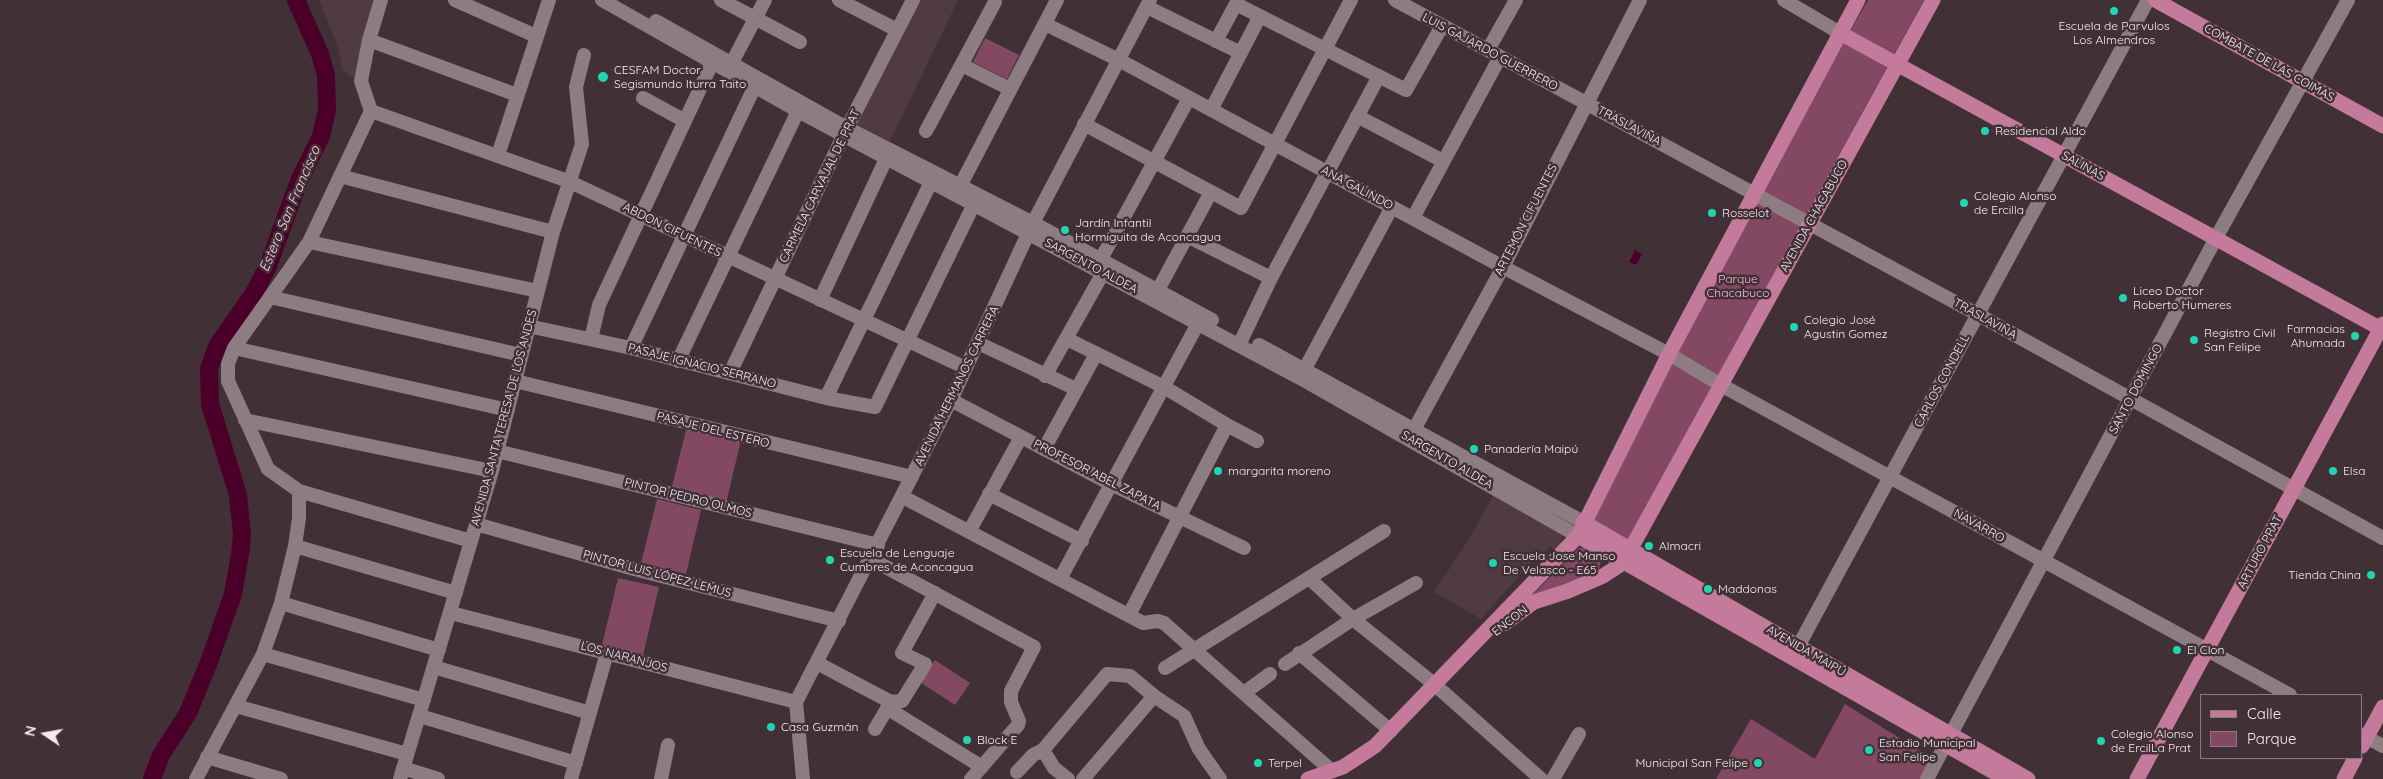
<!DOCTYPE html>
<meta charset="utf-8">
<style>
body{margin:0}
#map{position:relative;width:2383px;height:779px;overflow:hidden;background:#413137;font-family:Quicksand,sans-serif}
canvas{display:block}
.legend{position:absolute;left:2200px;top:694px;width:162px;height:65px;box-sizing:border-box;background:#413137;border:1px solid #897c81;margin:0;padding:6px 9px;list-style:none;font-size:15px;color:#f6ecf0}
.legend li{display:flex;align-items:center;gap:10px;height:25px}
.legend b{width:25px;border:1px solid #897c81}
.north{position:absolute;left:20px;top:709px;width:50px;height:50px;-webkit-text-stroke:4px #413137;paint-order:stroke;rotate:282deg;font-size:14px;font-weight:700;line-height:20px;text-align:center;color:#f6ecf0}
.north::after{content:'';display:block;margin:auto;width:18px;height:22px;background:#f6ecf0;clip-path:polygon(50% 0,100% 100%,50% 72%,0 100%)}
</style>
<div id="map">
<canvas width="2383" height="779"></canvas>
<ul class="legend">
<li><b style="height:6px;background:#c47a9a"></b>Calle</li>
<li><b style="height:14px;background:#834962"></b>Parque</li>
</ul>
<div class="north">N</div>
</div>
<script>
const ctx = document.querySelector('canvas').getContext('2d');
ctx.lineJoin = 'round';
function fill(path, color) { ctx.fillStyle = color; ctx.fill(path, 'evenodd'); }
const shape = rows => new Path2D(rows.map(r => 'M' + r).join(''));
function stroke(path, color, width, dash) { ctx.strokeStyle = color; ctx.lineWidth = width; ctx.lineCap = dash ? 'butt' : 'round'; ctx.setLineDash(dash || []); ctx.stroke(path); }
function drawText(font, color, halo, rows, align = 'center') {
  ctx.font = font + ' Quicksand,sans-serif'; ctx.lineWidth = 5; ctx.setLineDash([]); ctx.textBaseline = 'middle'; ctx.strokeStyle = halo; ctx.fillStyle = color; for (const [text, x, y, turn = 0] of rows) {
    ctx.save(); ctx.translate(x, y); ctx.rotate((+turn || 0) * Math.PI / 180); ctx.textAlign = isNaN(turn) ? turn : align; if (halo) ctx.strokeText(text, 0, 0); ctx.fillText(text, 0, 0); ctx.restore();
  }
}
const built = shape([
 [319,0,379,0,358,81,343,71,337,45],
 [918,0,958,0,890,141,855,124],
 [1495,493,1564,535,1556,549,1550,547,1518,577,1481,619,1434,592,1464,547]
]);
const green = shape([
 [1868,0,1924,0,1803,220,1632,543,1589,519,1757,195],
 [985,38,1019,55,1007,79,973,62],
 [687,426,741,440,726,503,671,490],
 [657,499,701,510,686,574,641,563],
 [1579,548,1586,548,1602,558,1599,568,1595,573,1579,583,1531,596],
 [618,578,659,587,643,655,602,645],
 [935,660,970,683,955,705,920,682],
 [1845,704,1933,759,1922,779,1716,779,1751,719,1815,759]
]);
const water = shape([
 [1635,250,1642,254,1636,265,1629,262]
]);
const river = shape([
 [152,779,161,755,188,713,209,662,233,594,240,554,242,535,238,495,210,404,209,369,217,346,254,293,268,266,299,181,321,136,327,110,326,75,320,54,296,0]
]);
const minor = shape([
 [381,0,369,40,361,81,371,111,309,242,234,348,228,364,228,381,268,469,299,491,471,541],
 [455,0,536,36],
 [602,0,798,111,1300,378,1578,536],
 [721,0,800,42],
 [839,0,897,30],
 [1395,0,1977,314,2383,538],
 [1784,0,1840,33],
 [1236,4,1406,90,1442,26],
 [1147,7,1241,53],
 [656,21,847,128,1033,223,1212,320],
 [1045,24,1119,60,1503,267,1669,354,1721,385,2290,695],
 [369,40,517,95],
 [1216,41,1238,0],
 [1488,50,1516,0],
 [962,65,1010,89],
 [728,70,765,0],
 [643,98,685,121],
 [1211,110,1260,16],
 [371,111,568,181,966,368],
 [1357,116,1443,161],
 [1084,124,1241,208,1351,0],
 [926,131,995,2],
 [498,155,549,0],
 [340,176,553,232],
 [957,192,1057,0],
 [1413,218,1500,57],
 [1187,236,1271,278],
 [309,242,538,291],
 [1101,259,1189,98],
 [1158,290,1211,192],
 [270,297,521,355],
 [820,300,886,159],
 [528,326,631,348,826,398,875,407,974,204],
 [591,339,599,305,712,63],
 [1067,339,1164,387,1227,425,1257,441],
 [978,343,1076,389],
 [1239,345,1271,278,1379,76],
 [1259,345,1583,522],
 [234,348,508,410],
 [631,348,754,88],
 [678,361,798,111],
 [730,373,847,128,913,0],
 [1045,376,1103,273],
 [1301,376,1392,207],
 [515,381,912,477],
 [826,398,931,182],
 [951,400,1111,484,1244,548],
 [245,420,492,471],
 [1410,437,1503,267,1640,0],
 [1044,449,1096,354],
 [497,451,878,545],
 [989,494,1082,541],
 [903,497,1143,623,1158,621,1164,623,1332,771],
 [476,524,634,569,839,621],
 [970,530,1021,437],
 [295,546,456,593],
 [871,559,1034,647,1011,691,1011,702,1019,721,1018,725,971,779],
 [1309,578,1353,619,1434,684,1541,779],
 [1060,579,1202,316],
 [281,603,439,650],
 [451,613,796,702],
 [1129,615,1227,425],
 [1299,653,1391,731],
 [263,654,424,700],
 [1793,656,2148,0],
 [817,663,891,702],
 [1285,664,1353,619,1416,583],
 [434,667,590,713],
 [1165,668,1384,531],
 [1244,693,1270,674],
 [891,702,902,701,925,664,902,653,935,593],
 [236,706,407,754],
 [887,708,982,767],
 [420,716,576,763],
 [875,729,891,702],
 [2362,735,2383,746],
 [207,757,281,779],
 [403,768,438,779],
 [1017,772,1033,755,1043,750],
 [196,779,263,654,281,603,295,546,299,518,299,491],
 [400,779,492,471,553,232,582,144,576,87,584,55],
 [571,779,607,653],
 [661,779,668,745],
 [803,779,796,702,951,400,1033,223,1150,0],
 [1068,779,1054,768,1043,750,1107,674,1130,676,1154,696,1184,716,1199,749,1220,779],
 [1083,779,1154,696],
 [1553,779,1579,734],
 [1927,779,2216,238,2348,0]
]);
const major = shape([
 [2155,0,2383,126],
 [1840,33,2383,330],
 [1583,522,2028,779],
 [1578,536,2006,779],
 [1623,563,1933,0],
 [1504,624,1534,602,1568,591,1603,576,1623,563],
 [2362,746,2383,707],
 [1308,779,1343,767,1375,746,1578,536,1669,354,1858,0],
 [2137,779,2383,324],
 [2344,779,2355,758]
]);
const markers = [
 [2114,11,5,"#21d5b0"],
 [603,77,6,"#21d5b0"],
 [1985,131,5,"#21d5b0"],
 [1964,203,5,"#21d5b0"],
 [1712,213,5,"#21d5b0"],
 [1065,230,5,"#21d5b0"],
 [2123,298,5,"#21d5b0"],
 [1794,327,5,"#21d5b0"],
 [2355,336,5,"#21d5b0"],
 [2194,340,5,"#21d5b0"],
 [1474,449,5,"#21d5b0"],
 [1218,471,5,"#21d5b0"],
 [2333,471,5,"#21d5b0"],
 [1649,546,5,"#21d5b0"],
 [830,560,5,"#21d5b0"],
 [1493,563,5,"#21d5b0"],
 [2371,575,5,"#21d5b0"],
 [1708,589,5,"#21d5b0"],
 [2177,650,5,"#21d5b0"],
 [771,727,5,"#21d5b0"],
 [967,740,5,"#21d5b0"],
 [2101,741,5,"#21d5b0"],
 [1869,750,5,"#21d5b0"],
 [1258,763,5,"#21d5b0"],
 [1758,763,5,"#21d5b0"]
];
const poiNames = [
 ["Escuela de Parvulos",2114,26,"center"],
 ["Los Almendros",2114,40,"center"],
 ["CESFAM Doctor",614,70],
 ["Segismundo Iturra Taito",614,84],
 ["Residencial Aldo",1995,131],
 ["Colegio Alonso",1974,196],
 ["de Ercilla",1974,210],
 ["Rosselot",1722,213],
 ["Jardín Infantil",1075,223],
 ["Hormiguita de Aconcagua",1075,237],
 ["Liceo Doctor",2133,291],
 ["Roberto Humeres",2133,305],
 ["Colegio José",1804,320],
 ["Agustin Gomez",1804,334],
 ["Farmacias",2345,329,"right"],
 ["Ahumada",2345,343,"right"],
 ["Registro Civil",2204,333],
 ["San Felipe",2204,347],
 ["Panadería Maipú",1484,449],
 ["margarita moreno",1228,471],
 ["Elsa",2343,471],
 ["Almacri",1659,546],
 ["Escuela de Lenguaje",840,553],
 ["Cumbres de Aconcagua",840,567],
 ["Escuela Jose Manso",1503,556],
 ["De Velasco - E65",1503,570],
 ["Tienda China",2361,575,"right"],
 ["Maddonas",1718,589],
 ["El Clon",2187,650],
 ["Casa Guzmán",781,727],
 ["Colegio Alonso",2111,734],
 ["de ErcilLa Prat",2111,748],
 ["Block E",977,740],
 ["Estadio Municipal",1879,743],
 ["San Felipe",1879,757],
 ["Terpel",1268,763],
 ["Municipal San Felipe",1748,763,"right"]
];
const streetNames = [
 ["LUIS GAJARDO GUERRERO",1490,52,28],
 ["COMBATE DE LAS COIMAS",2269,63,29],
 ["TRASLAVIÑA",1629,126,28],
 ["SALINAS",2083,166,29],
 ["CARMELA CARVAJAL DE PRAT",820,186,-64],
 ["ANA GALINDO",1357,188,28],
 ["AVENIDA CHACABUCO",1814,216,-61],
 ["ARTEMÓN CIFUENTES",1526,220,-63],
 ["ABDON CIFUENTES",672,230,26],
 ["SARGENTO ALDEA",1091,266,28],
 ["TRASLAVIÑA",1985,319,29],
 ["PASAJE IGNACIO SERRANO",702,366,14],
 ["CARLOS CONDELL",1942,381,-62],
 ["AVENIDA HERMANOS CARRERA",957,386,-64],
 ["SANTO DOMINGO",2136,389,-62],
 ["AVENIDA SANTA TERESA DE LOS ANDES",504,418,-75],
 ["PASAJE DEL ESTERO",713,430,14],
 ["SARGENTO ALDEA",1447,460,30],
 ["PROFESOR ABEL ZAPATA",1097,475,27],
 ["PINTOR PEDRO OLMOS",688,498,14],
 ["NAVARRO",1979,526,29],
 ["ARTURO PRAT",2260,552,-62],
 ["PINTOR LUIS LÓPEZ LEMUS",657,574,15],
 ["ENCON",1510,621,-38],
 ["AVENIDA MAIPÚ",1806,651,30],
 ["LOS NARANJOS",624,657,15]
];
const parkNames = [
 ["Parque",1738,279],
 ["Chacabuco",1738,293]
];
const waterNames = [
 ["Estero San Francisco",290,209,-67]
];
fill(built, '#503b44');
fill(green, '#834962');
fill(water, '#4b002a');
stroke(river, '#4b002a', 18);
stroke(minor, '#8e7c83', 14);
stroke(major, '#c47a9a', 15);
for (const [x, y, r, color] of markers) { const dot = new Path2D(); dot.arc(x, y, r, 0, 2 * Math.PI); ctx.fillStyle = color; ctx.fill(dot); stroke(dot, '#413137', 2); }
drawText('12px', '#f6ecf0', '#413137', poiNames, 'left');
drawText('12px', '#f6ecf0', '#413137', streetNames);
drawText('12px', '#feb9d5', '#413137', parkNames);
drawText('italic 14px', '#fccddf', '#413137', waterNames);
</script>
